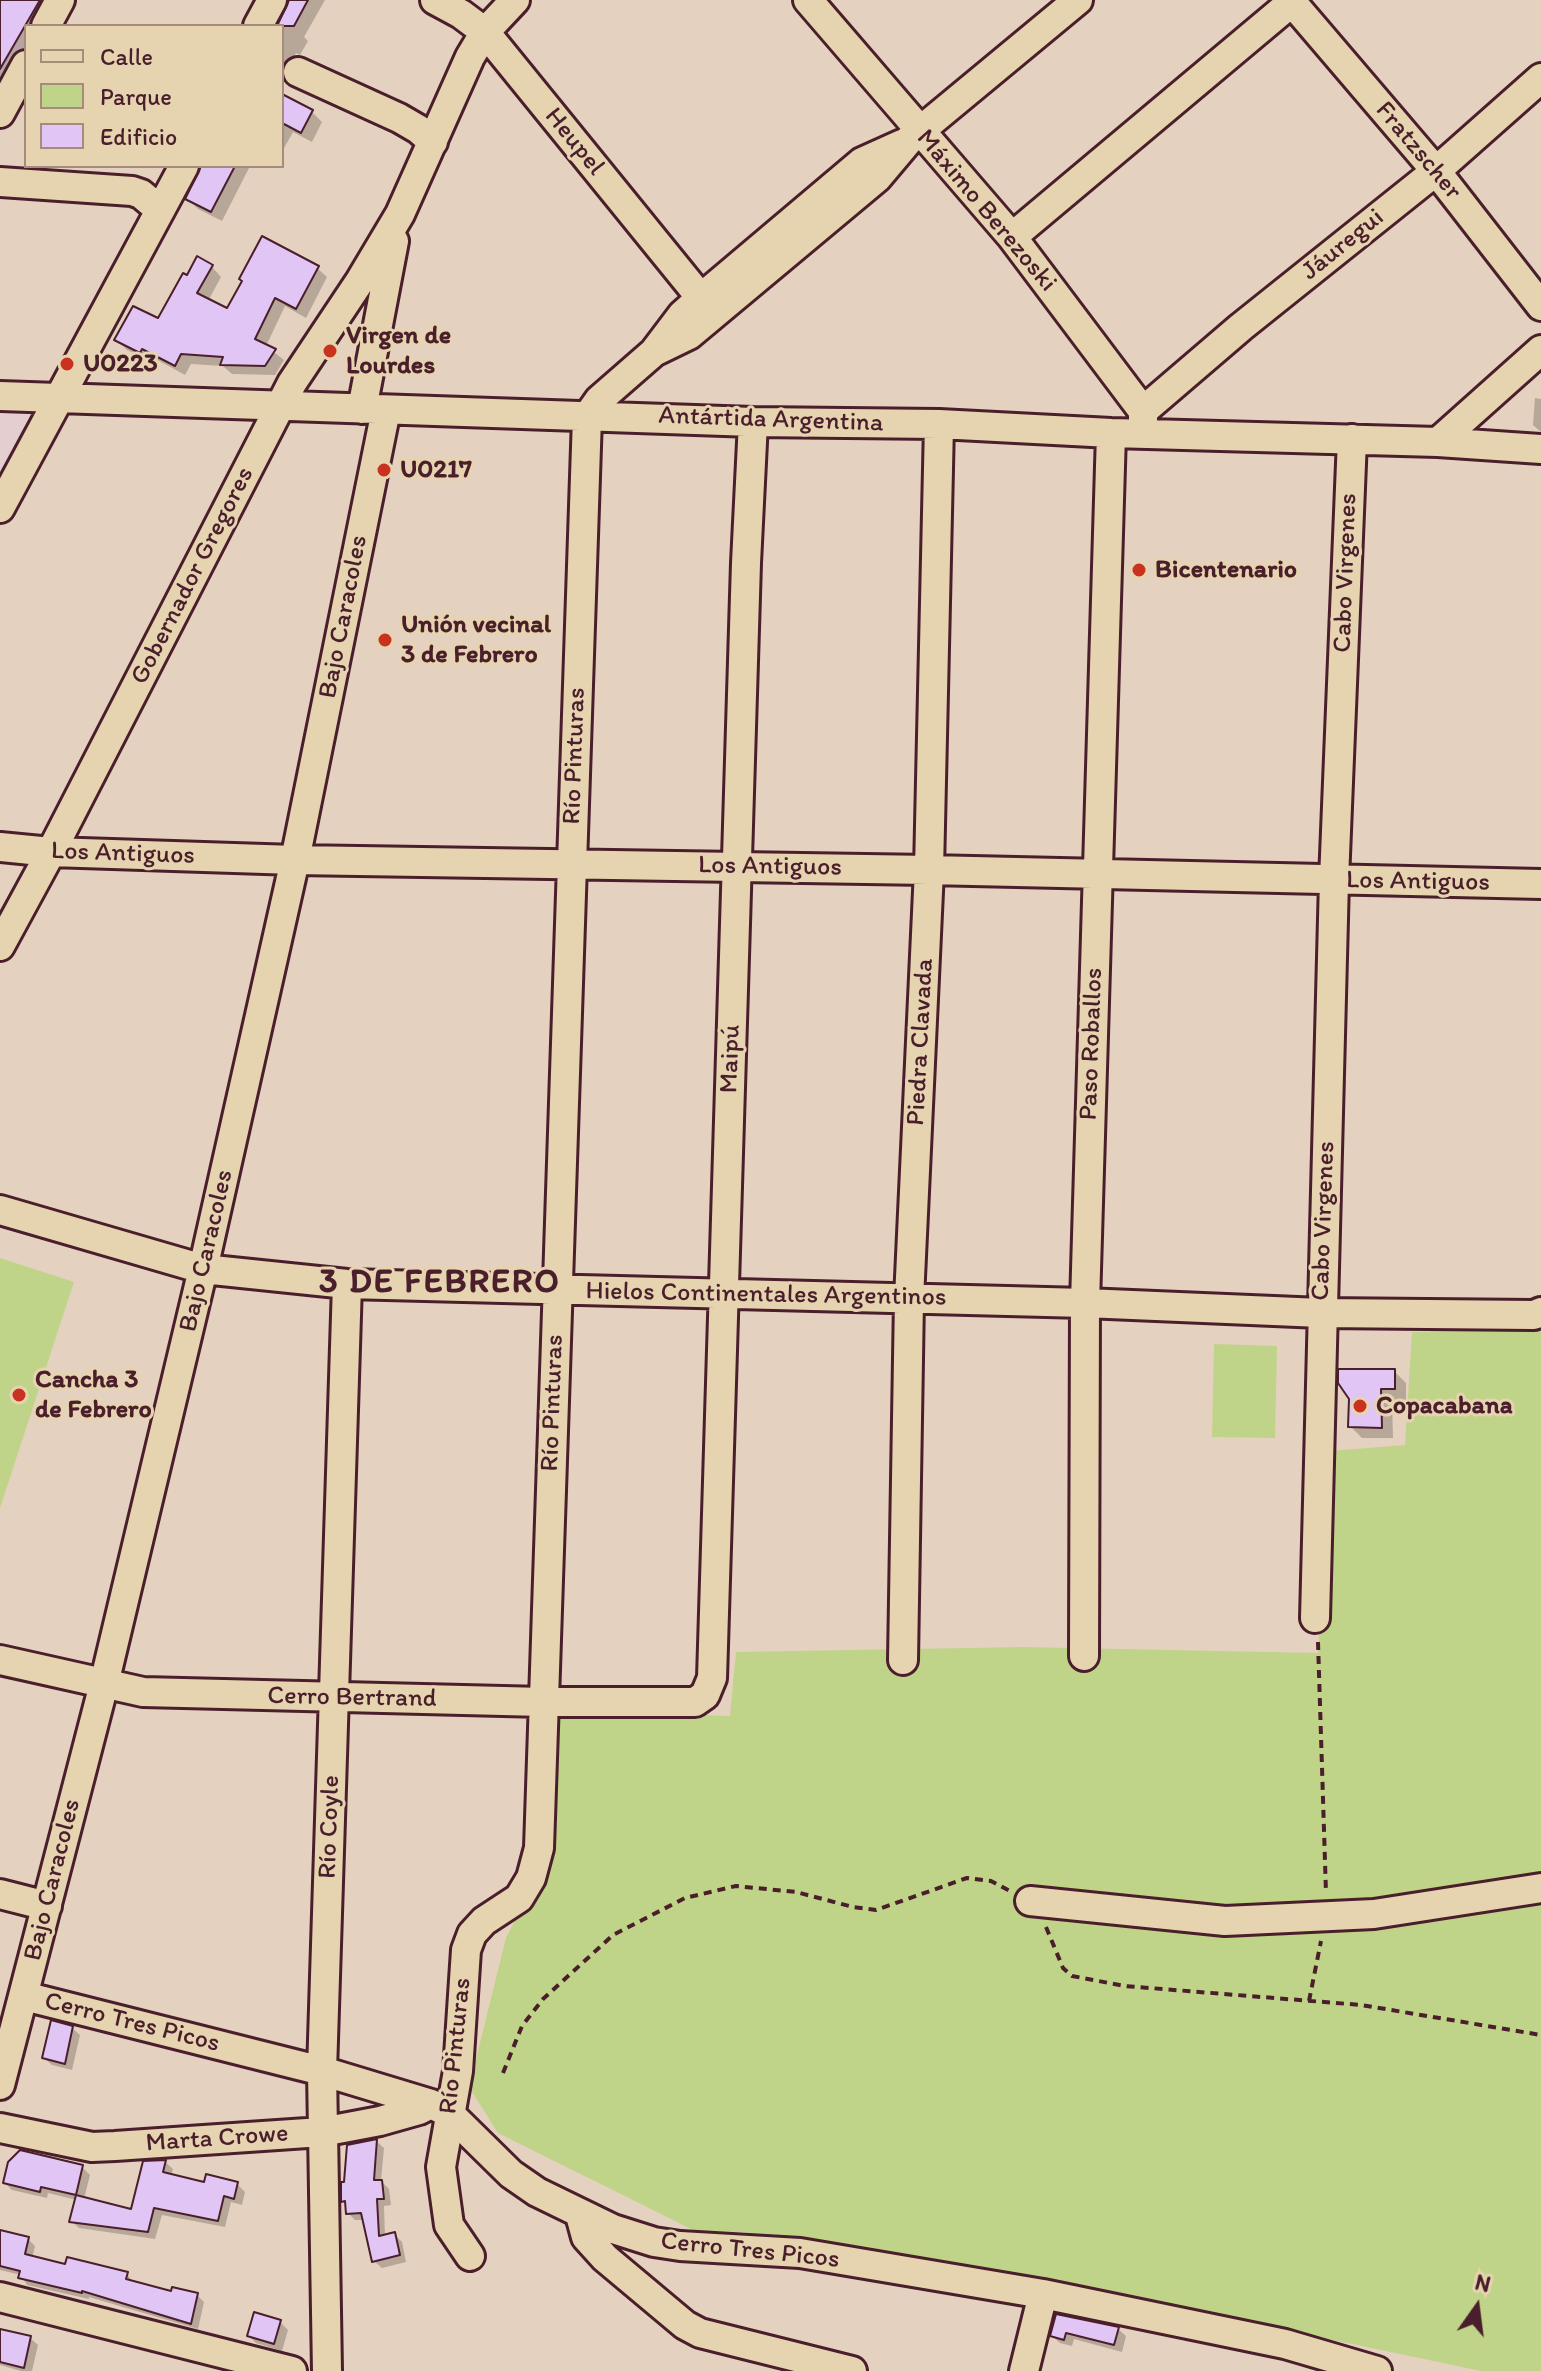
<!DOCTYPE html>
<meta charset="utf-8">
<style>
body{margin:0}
#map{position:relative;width:1541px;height:2371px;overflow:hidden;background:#e5d1bf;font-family:Itim,sans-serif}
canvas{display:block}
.legend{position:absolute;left:24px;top:24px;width:260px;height:144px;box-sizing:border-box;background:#e6d4b1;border:2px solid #a88c7b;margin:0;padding:10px 14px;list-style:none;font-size:24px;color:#4a1f2b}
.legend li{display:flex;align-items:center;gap:16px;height:40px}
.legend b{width:40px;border:2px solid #a88c7b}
.north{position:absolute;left:1437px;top:2267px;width:80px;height:80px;-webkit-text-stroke:6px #e6d4b1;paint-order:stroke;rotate:14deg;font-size:22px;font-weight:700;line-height:32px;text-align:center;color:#4a1f2b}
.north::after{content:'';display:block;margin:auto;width:28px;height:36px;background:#4a1f2b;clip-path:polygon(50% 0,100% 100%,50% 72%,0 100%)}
</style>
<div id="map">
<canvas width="1541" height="2371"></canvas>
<ul class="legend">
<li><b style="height:10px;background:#e6d4b1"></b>Calle</li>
<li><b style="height:22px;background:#c0d489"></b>Parque</li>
<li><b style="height:22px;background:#e1c6f5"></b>Edificio</li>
</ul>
<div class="north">N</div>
</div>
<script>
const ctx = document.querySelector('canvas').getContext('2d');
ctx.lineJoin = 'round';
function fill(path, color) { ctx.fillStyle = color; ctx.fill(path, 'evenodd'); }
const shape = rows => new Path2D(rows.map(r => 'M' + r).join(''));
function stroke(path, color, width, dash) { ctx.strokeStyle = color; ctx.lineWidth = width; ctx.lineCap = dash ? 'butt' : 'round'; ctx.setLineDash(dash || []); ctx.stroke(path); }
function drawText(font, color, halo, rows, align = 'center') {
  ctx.font = font + ' Itim,sans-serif'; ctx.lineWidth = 6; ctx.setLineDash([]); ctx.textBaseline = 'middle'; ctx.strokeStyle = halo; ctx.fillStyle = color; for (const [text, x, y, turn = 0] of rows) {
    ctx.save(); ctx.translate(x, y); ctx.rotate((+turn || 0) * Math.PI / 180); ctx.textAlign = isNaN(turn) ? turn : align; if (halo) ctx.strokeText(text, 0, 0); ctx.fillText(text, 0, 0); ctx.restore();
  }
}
const built = shape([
 [0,0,60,0,46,26,26,26,26,65,0,113],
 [0,396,60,397,0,508]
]);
const green = shape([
 [0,1258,74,1282,0,1508],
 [1541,1329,1541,2371,1481,2371,1047,2280,744,2232,695,2231,498,2133,469,2087,506,1938,543,1865,559,1711,730,1716,736,1652,1023,1647,1318,1653,1330,1451,1405,1445,1412,1332],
 [1214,1344,1277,1346,1275,1438,1212,1437]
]);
const shadow = shape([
 [0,0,64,0,49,26,26,26,26,67,0,112],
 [291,0,325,0,304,37,308,41,300,55,296,53,282,80,282,26,280,26],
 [282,96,312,112,322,122,312,142,293,132,282,152],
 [202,166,250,166,222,221,198,209,188,199],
 [212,267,221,277,208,301,228,311,317,268,327,277,306,318,285,306,266,346,284,360,275,375,232,374,223,366,191,364,185,375,152,357,150,361,127,350,117,340,159,321,187,277],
 [1535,398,1541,399,1541,432,1533,425],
 [1394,1371,1406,1383,1406,1400,1392,1400,1393,1438,1362,1438,1350,1426],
 [72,2028,80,2035,72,2070,52,2065,44,2058],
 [376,2141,384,2148,381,2181,389,2189,391,2205,384,2206,385,2236,394,2234,402,2242,406,2262,382,2268,374,2261,364,2220,355,2220,348,2213,347,2205,343,2201],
 [165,2162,173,2169,171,2176,205,2184,237,2184,245,2192,242,2205,231,2202,225,2227,162,2215,155,2239,79,2228,71,2221,77,2200,48,2193,47,2198,12,2190,5,2183,82,2167,90,2175,84,2199,132,2211],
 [0,2232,28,2239,35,2246,32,2258,66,2266,127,2274,133,2283,173,2294,197,2295,204,2302,198,2329,89,2297,89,2299,27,2285,21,2275,0,2270],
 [1057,2316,1118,2329,1126,2336,1122,2352,1074,2339,1072,2346,1060,2343,1052,2336],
 [280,2322,288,2330,282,2351,256,2343,249,2336],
 [0,2330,30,2338,38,2345,32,2371,21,2371,0,2365]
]);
const building = shape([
 [0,0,40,0,0,69,0,0],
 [289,0,308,0,294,26,277,26,289,0],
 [282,94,313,110,301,133,282,123,282,94],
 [201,166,235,166,211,212,185,199,201,166],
 [262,236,319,266,296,309,275,298,255,339,276,349,265,366,220,365,223,357,181,354,175,366,142,349,140,353,114,340,133,306,158,318,183,273,187,275,197,256,213,265,197,293,227,308,242,281,239,279,262,236],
 [1338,1369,1395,1369,1395,1389,1381,1389,1382,1428,1348,1427,1349,1399,1338,1383,1338,1369],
 [51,2020,73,2026,65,2064,42,2058,51,2020],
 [377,2139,374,2180,382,2180,384,2199,377,2199,379,2236,395,2232,400,2255,372,2262,361,2213,346,2214,345,2201,341,2202,341,2182,344,2182,347,2145,377,2139],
 [20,2150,83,2165,76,2195,41,2187,40,2192,3,2183,8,2162,20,2150],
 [166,2160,163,2172,204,2182,206,2174,238,2182,234,2199,224,2196,218,2221,154,2208,148,2232,69,2222,76,2195,131,2209,143,2161,166,2160],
 [0,2230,29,2237,25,2254,65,2264,67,2257,128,2272,126,2279,171,2291,172,2287,198,2293,191,2324,82,2291,82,2293,18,2278,20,2271,0,2266,0,2230],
 [254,2312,281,2320,274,2344,247,2336,254,2312],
 [1056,2314,1119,2327,1114,2345,1066,2333,1064,2340,1050,2336,1056,2314],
 [0,2329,31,2336,24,2368,0,2362,0,2329]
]);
const path = shape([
 [1318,1642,1326,1893],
 [1046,1927,1063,1968,1072,1976,1125,1986,1361,2005,1541,2035],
 [1309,2001,1321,1941],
 [503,2073,522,2026,543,1999,613,1935,685,1898,736,1886,796,1892,853,1907,876,1910,967,1878,991,1881,1010,1891]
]);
const minor = shape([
 [435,0,461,14,485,32,701,298],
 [808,0,1012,237,1143,411,1143,433],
 [1290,0,1436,171,1541,306],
 [46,26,60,0],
 [258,26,272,0],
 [298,72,399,118,418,129,433,142],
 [0,113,26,65],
 [0,182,132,191,141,194,160,210],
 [1012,237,1292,2],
 [654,352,689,335,877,178,909,140,1078,0],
 [0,396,753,422,939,424,1111,433,1438,442,1541,449],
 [362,409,394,241],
 [1143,411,1241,327,1436,171,1541,78],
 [587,417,599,400,654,352,682,315,701,298,862,162,902,144],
 [1438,442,1541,350],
 [0,508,184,166],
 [0,847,51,852,295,860,929,870,1541,884],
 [0,946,51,852,292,383,360,281,400,214,470,57,485,32,515,0],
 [0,1210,203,1269,347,1284,1085,1303,1321,1313,1534,1315,1541,1312],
 [1315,1618,1334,880,1352,439],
 [1084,1656,1085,1303,1111,433],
 [0,1660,143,1692,543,1702,695,1702,705,1695,712,1678,746,563,753,422],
 [903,1660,909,1299,929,870,939,424],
 [0,1894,47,1906],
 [1030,1901,1225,1921,1374,1914,1541,1888],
 [24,1996,322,2071,431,2104,449,2113,511,2174,537,2192,613,2229,654,2242,680,2246,800,2253,1043,2294,1285,2344,1377,2371],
 [0,2085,104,1684,203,1269,295,860,386,410],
 [0,2128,92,2147,115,2146,322,2132,380,2121,419,2110,431,2104],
 [580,2215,586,2237,605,2258,685,2325,700,2333,852,2371],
 [470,2256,449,2225,441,2167,458,2071,466,1950,472,1934,484,1921,519,1898,531,1878,539,1848,587,417],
 [0,2297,292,2371],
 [327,2371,322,2071,347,1284],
 [1024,2371,1043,2294]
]);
const markers = [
 [330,351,8,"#c8321e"],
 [67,364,8,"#c8321e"],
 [384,470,8,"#c8321e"],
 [1139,570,8,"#c8321e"],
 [385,640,8,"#c8321e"],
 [19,1395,8,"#c8321e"],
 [1360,1406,8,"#c8321e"]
];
const streetNames = [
 ["Heupel",574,142,51],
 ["Fratzscher",1418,151,50],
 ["Máximo Berezoski",986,211,50],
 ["Jáuregui",1343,245,-39],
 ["Antártida Argentina",771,420,2],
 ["Cabo Virgenes",1346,573,-88],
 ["Gobernador Gregores",193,576,-63],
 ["Bajo Caracoles",344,617,-79],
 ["Río Pinturas",575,756,-88],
 ["Los Antiguos",123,854,2],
 ["Los Antiguos",770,867,1],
 ["Los Antiguos",1418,882,1],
 ["Piedra Clavada",921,1042,-87],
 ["Paso Roballos",1092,1044,-88],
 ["Maipú",731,1059,-88],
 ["Cabo Virgenes",1324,1221,-88],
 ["Bajo Caracoles",207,1251,-77],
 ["Hielos Continentales Argentinos",766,1295,1],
 ["Río Pinturas",553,1403,-88],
 ["Cerro Bertrand",352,1698,1],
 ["Río Coyle",330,1827,-88],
 ["Bajo Caracoles",53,1880,-76],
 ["Cerro Tres Picos",132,2023,14],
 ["Río Pinturas",456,2046,-84],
 ["Marta Crowe",217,2139,-4],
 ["Cerro Tres Picos",750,2251,6]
];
const poiNames = [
 ["Virgen de",346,336],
 ["Lourdes",346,366],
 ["U0223",83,364],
 ["U0217",400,470],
 ["Bicentenario",1155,570],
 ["Unión vecinal",401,625],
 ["3 de Febrero",401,655],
 ["Cancha 3",35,1380],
 ["de Febrero",35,1410],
 ["Copacabana",1376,1406]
];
const districtNames = [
 ["3 DE FEBRERO",440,1283]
];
fill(built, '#e4cecf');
fill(green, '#c0d489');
fill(shadow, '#0003');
fill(building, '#e1c6f5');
stroke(building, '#4a1f2b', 2);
stroke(minor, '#4a1f2b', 34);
stroke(path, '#4a1f2b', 4, [8, 6]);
stroke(minor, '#e6d4b1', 28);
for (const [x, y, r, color] of markers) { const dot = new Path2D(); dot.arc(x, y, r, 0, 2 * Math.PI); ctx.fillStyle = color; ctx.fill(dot); stroke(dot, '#e6d4b1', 3); }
drawText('26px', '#4a1f2b', '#e6d4b1', streetNames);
drawText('bold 26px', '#4a1f2b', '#e6d4b1', poiNames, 'left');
ctx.letterSpacing = '2px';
drawText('bold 34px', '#4a1f2b', '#e6d4b1', districtNames);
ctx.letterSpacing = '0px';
</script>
